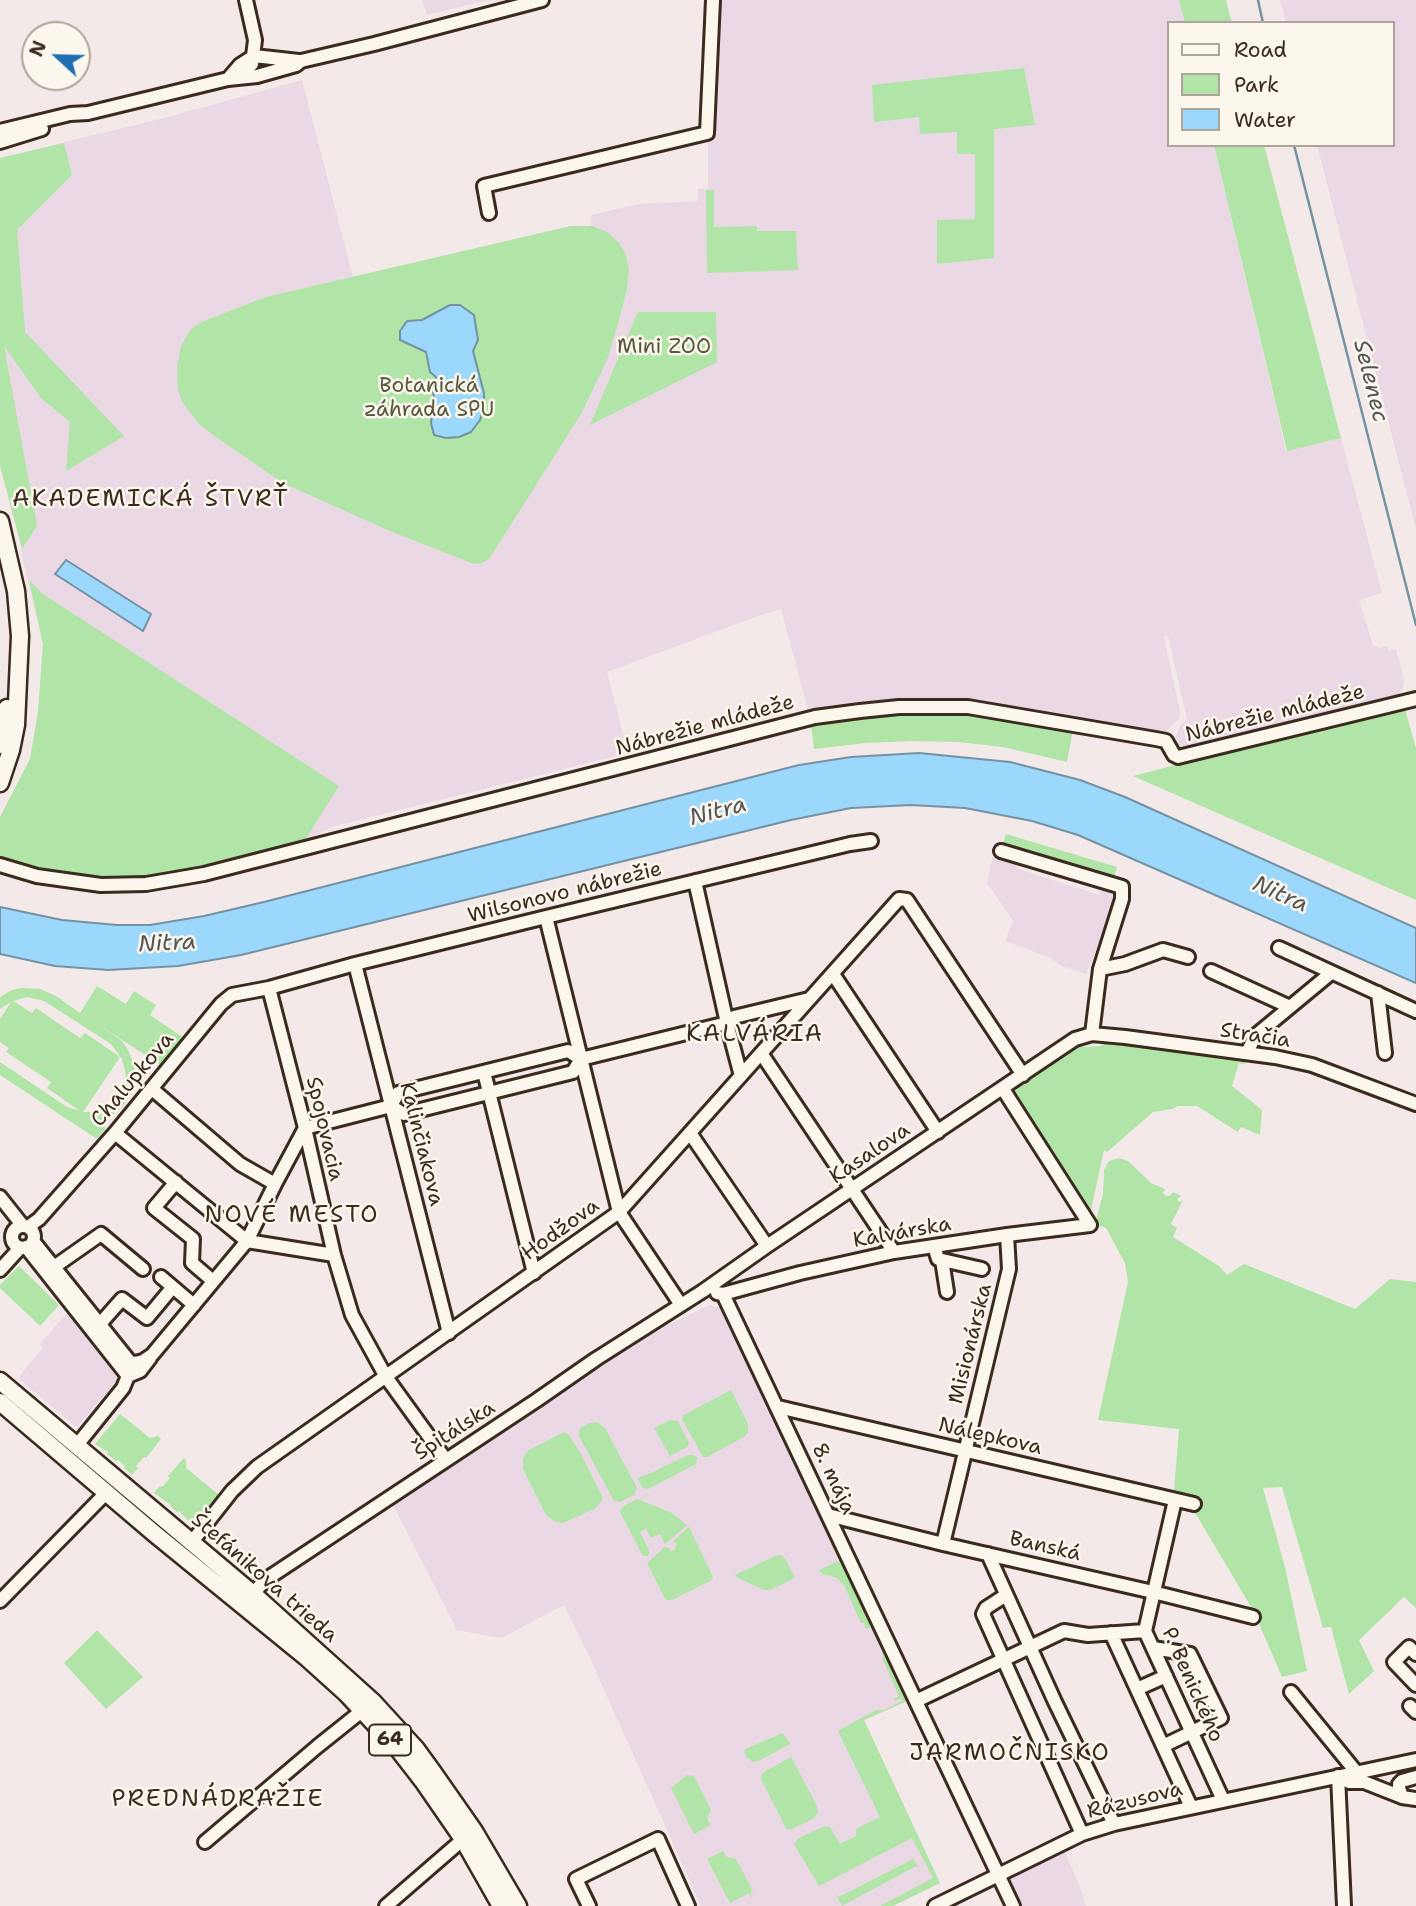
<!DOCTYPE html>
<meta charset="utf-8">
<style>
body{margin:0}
#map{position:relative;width:1416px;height:1906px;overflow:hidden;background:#f3e9e8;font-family:"Shantell Sans",sans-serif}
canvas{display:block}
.legend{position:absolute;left:1167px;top:21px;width:228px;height:126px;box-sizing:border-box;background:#fbf7ec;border:2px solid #aea59a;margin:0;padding:9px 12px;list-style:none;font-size:21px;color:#3b2a1e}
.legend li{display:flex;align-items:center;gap:14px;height:35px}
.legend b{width:35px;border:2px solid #aea59a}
.north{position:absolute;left:21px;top:21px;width:70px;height:70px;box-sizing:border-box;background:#fbf7ec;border:2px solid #aea59a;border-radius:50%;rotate:292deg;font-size:19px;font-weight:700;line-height:28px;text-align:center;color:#3b2a1e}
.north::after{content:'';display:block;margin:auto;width:24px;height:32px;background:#1f6fb2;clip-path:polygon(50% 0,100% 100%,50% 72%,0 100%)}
</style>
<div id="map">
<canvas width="1416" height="1906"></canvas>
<ul class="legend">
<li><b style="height:9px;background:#fbf7ec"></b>Road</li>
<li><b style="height:19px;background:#b0e5a7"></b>Park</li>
<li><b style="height:19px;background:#9cd7fc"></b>Water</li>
</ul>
<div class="north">N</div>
</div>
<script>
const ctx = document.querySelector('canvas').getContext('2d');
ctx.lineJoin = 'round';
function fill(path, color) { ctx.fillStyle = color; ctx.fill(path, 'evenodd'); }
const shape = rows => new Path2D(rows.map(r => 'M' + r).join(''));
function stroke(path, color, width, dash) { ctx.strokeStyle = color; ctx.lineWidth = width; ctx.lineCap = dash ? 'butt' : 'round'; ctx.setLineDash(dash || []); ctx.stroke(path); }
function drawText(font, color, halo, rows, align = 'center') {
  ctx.font = font + ' "Shantell Sans",sans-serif'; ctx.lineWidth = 5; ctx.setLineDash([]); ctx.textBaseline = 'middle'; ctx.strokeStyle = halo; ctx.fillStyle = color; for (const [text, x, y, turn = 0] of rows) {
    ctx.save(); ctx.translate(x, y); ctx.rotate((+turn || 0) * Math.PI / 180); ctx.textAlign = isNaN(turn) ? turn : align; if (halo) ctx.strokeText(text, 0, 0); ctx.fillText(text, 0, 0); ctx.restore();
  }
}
const built = shape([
 [422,0,488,0,427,15],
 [718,0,1179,0,1185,23,1169,23,1169,145,1214,145,1286,451,1341,438,1382,593,1359,600,1373,645,1380,648,1387,646,1389,651,1396,649,1404,680,1403,688,1398,695,1183,749,1182,745,1177,746,1176,736,1180,726,1187,719,1168,636,1164,637,1180,712,1179,719,1162,735,982,703,933,700,809,713,781,609,758,616,607,672,628,753,331,827,303,843,0,817,30,759,38,712,43,644,21,551,37,526,0,389,0,158,168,117,302,80,353,277,570,226,591,226,591,215,638,204,698,201,698,189,708,188,708,118,716,89],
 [1280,0,1416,0,1416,529,1317,145,1393,145,1393,23,1286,23],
 [993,855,1017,862,1016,868,1099,895,1102,889,1112,895,1114,904,1086,974,1062,966,1049,957,1005,941,1011,925,1014,922,987,883],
 [710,1305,727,1310,907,1698,905,1702,864,1720,940,1883,893,1906,701,1906,589,1656,564,1605,501,1638,457,1630,392,1503,638,1339],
 [68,1312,119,1378,78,1426,75,1426,18,1378,43,1348,40,1344,44,1339],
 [1064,1849,1083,1895,1086,1906,1020,1906,1006,1878]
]);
const green = shape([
 [1179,0,1226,0,1232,23,1185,23],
 [1024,68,1035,125,994,129,994,258,937,264,937,220,975,219,975,154,957,154,957,132,920,134,919,117,874,122,872,85],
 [64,143,72,175,17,230,25,332,124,436,66,471,70,422,41,398,4,346,37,526,22,549,0,466,0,158],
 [1214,145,1264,145,1341,438,1287,451],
 [706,190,714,190,714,227,757,226,757,231,796,231,798,270,707,273],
 [571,226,592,226,607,232,619,243,625,253,629,268,627,289,618,324,607,360,581,414,489,559,482,563,474,564,390,531,283,483,216,437,199,424,183,403,178,390,177,367,181,346,192,328,204,321,266,297],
 [638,312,716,312,717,362,590,425],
 [29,580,43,594,339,786,303,843,202,870,159,878,112,881,47,873,0,860,0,817,30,759,38,712,43,644],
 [1404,706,1416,748,1416,900,1133,776],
 [913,714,970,715,1073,730,1067,762,1003,747,958,742,912,741,866,743,814,749,811,725,851,718],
 [1006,834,1117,867,1114,878,1003,844],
 [97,986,126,1004,134,991,156,1005,150,1015,184,1038,162,1066,99,1025,122,1041,127,1048,134,1064,135,1073,132,1091,123,1106,111,1116,97,1122,106,1128,97,1139,0,1075,0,1062,67,1107,80,1111,47,1088,51,1082,6,1052,9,1048,0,1042,0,1019,11,1002,0,1009,0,997,12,990,22,988,40,989,56,996,80,1013],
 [27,997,44,1001,111,1044,122,1059,126,1075,124,1084,121,1092,110,1105,94,1112,83,1112,120,1057,85,1033,80,1038,36,1008,32,1013,13,1001],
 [1105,1041,1248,1054,1245,1064,1239,1063,1232,1086,1262,1110,1260,1135,1241,1127,1238,1132,1197,1106,1178,1106,1172,1109,1153,1112,1107,1152,1104,1150,1091,1210,1086,1213,1010,1092,1080,1044,1083,1047,1101,1046],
 [1119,1158,1128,1161,1151,1183,1165,1189,1163,1193,1166,1196,1170,1196,1173,1192,1181,1196,1177,1199,1179,1202,1183,1200,1171,1224,1177,1228,1173,1237,1219,1266,1227,1275,1244,1264,1355,1309,1390,1279,1416,1282,1416,1608,1404,1597,1359,1640,1374,1671,1349,1694,1331,1627,1323,1628,1282,1487,1263,1488,1285,1567,1307,1671,1282,1677,1254,1612,1197,1516,1174,1491,1179,1429,1098,1420,1128,1282,1125,1263,1106,1228,1095,1224,1103,1194,1104,1170,1109,1161],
 [19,1266,59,1305,40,1326,0,1288,0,1285],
 [731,1390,748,1424,748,1432,744,1437,707,1457,703,1457,682,1419,682,1416],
 [120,1414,150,1438,158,1436,161,1439,146,1458,144,1457,136,1466,138,1468,132,1475,124,1468,125,1466,118,1460,116,1461,107,1454,108,1452,95,1444],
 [670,1420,678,1421,689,1443,687,1447,670,1456,654,1428],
 [596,1422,605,1428,637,1488,634,1495,620,1502,614,1501,578,1434,580,1428,590,1423],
 [564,1432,565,1433,568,1434,580,1452,603,1498,596,1508,563,1523,556,1522,546,1515,523,1469,523,1458,529,1450],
 [688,1455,693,1455,697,1457,696,1464,648,1489,642,1487,638,1479,640,1477,653,1472],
 [184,1458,186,1460,186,1468,218,1494,218,1497,213,1504,211,1503,199,1517,200,1519,196,1524,192,1524,179,1511,177,1512,170,1506,171,1505,154,1493,160,1486,162,1487,170,1478,168,1476],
 [637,1499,670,1512,687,1525,665,1544,660,1534,651,1538,646,1529,640,1532,649,1551,649,1555,647,1556,643,1556,620,1512,622,1507],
 [689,1527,713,1577,712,1580,672,1600,667,1600,664,1597,647,1563,665,1547,669,1548,670,1551,674,1550,677,1543,672,1542],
 [781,1555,786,1560,795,1578,770,1590,764,1590,736,1577,735,1575,775,1556],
 [843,1559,907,1698,905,1702,864,1720,940,1883,893,1906,880,1906,933,1878,912,1838,819,1886,794,1844,799,1838,825,1826,830,1827,840,1844,856,1836,856,1829,880,1817,838,1731,876,1710,884,1710,902,1701,901,1698,895,1701,894,1699,899,1696,882,1658,884,1656,871,1627,866,1629,864,1623,861,1623,844,1585,837,1578,823,1574,819,1570],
 [97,1630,143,1677,106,1709,64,1663],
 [783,1733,790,1744,758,1761,753,1762,747,1758,744,1752,745,1749],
 [791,1757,817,1806,818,1812,813,1819,792,1829,787,1830,761,1779,761,1775,764,1772],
 [687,1775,694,1776,711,1810,707,1818,711,1825,694,1834,671,1788],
 [723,1851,727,1857,736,1859,753,1891,751,1892,752,1899,749,1893,730,1903,707,1859],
 [911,1854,920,1871,916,1866,842,1906,835,1893,839,1897,913,1859]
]);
const water = shape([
 [450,305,460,305,474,315,478,340,473,351,484,393,484,407,480,420,471,432,459,437,446,438,434,435,431,423,434,397,432,387,436,377,430,372,426,352,400,340,400,331,407,321,422,320,450,305],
 [66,560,151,614,143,631,55,574,66,560],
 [919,753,1010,762,1080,780,1125,797,1416,928,1416,983,1078,835,1032,821,965,808,911,805,851,808,791,820,241,955,178,966,108,970,55,966,0,954,0,907,62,920,117,925,150,925,204,916,264,902,799,765,851,757,919,753]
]);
const stream = shape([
 [1258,0,1263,23],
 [1294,145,1416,625]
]);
const minor = shape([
 [254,56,299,61],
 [241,76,252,64,255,40,246,0],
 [228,79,240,65,254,56],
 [0,131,70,114,88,113,228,79,257,76,296,65,301,61,374,44,542,0],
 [0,142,42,129],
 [489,213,484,186,707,133,713,0],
 [1001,851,1122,887,1122,899,1100,969,1092,1034],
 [0,865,37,876,101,885,146,884,204,874,815,717,860,711,899,707,968,707,1156,739,1166,741,1174,755,1178,757,1416,699],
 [695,881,727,1023,741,1076],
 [546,917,619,1212,681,1305],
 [1279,948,1416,1011],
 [355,964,449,1333],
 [1100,969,1125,964,1163,950,1188,957],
 [1211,971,1290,1007],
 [833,974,938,1132],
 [269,988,305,1128,334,1255,352,1315,386,1377,446,1460],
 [1378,993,1385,1053],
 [761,1053,894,1252],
 [1247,1053,1255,1036,1331,973],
 [581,1059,727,1023,734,1017,809,999],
 [484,1072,534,1273],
 [152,1089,240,1164,275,1184],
 [305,1128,391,1106,398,1093,568,1051,581,1059,573,1072,404,1114,391,1106],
 [115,1133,247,1241,334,1255],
 [690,1133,767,1246],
 [176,1182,154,1208,193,1239,192,1263,213,1281],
 [0,1197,23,1226],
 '12 1237a11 11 0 1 1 22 0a11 11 0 1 1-22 0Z',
 [28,1227,39,1219,115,1133,221,1004,232,995,269,988,355,964,546,917,850,844,871,841],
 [33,1241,130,1362],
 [934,1246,938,1259,982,1269],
 [26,1247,128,1376,140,1371,150,1358],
 [942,1260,947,1292],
 [54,1267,101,1234,143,1269],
 [0,1270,20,1248],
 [161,1277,194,1305],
 [717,1293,723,1294,800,1273,894,1252,1007,1235,1090,1225,1003,1089],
 [723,1294,1013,1906],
 [99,1325,122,1299,147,1318,172,1288],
 [130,1362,135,1363,143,1361,152,1355,247,1241,275,1184,305,1128],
 [778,1407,1194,1504],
 [77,1445,123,1388,128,1376,129,1369],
 [1175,1500,1145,1631,1223,1800],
 [828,1515,943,1544,1153,1592,1253,1617],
 [191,1543,232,1491,257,1467,619,1212,899,899,907,900,1023,1075],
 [943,1544,1009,1269,1007,1235],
 [988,1554,1055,1702,1114,1824],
 [253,1594,265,1580,537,1400,596,1359,703,1291,767,1246,1075,1039,1092,1034,1125,1037,1275,1057,1312,1065,1416,1104],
 [1006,1595,986,1608,983,1614,1082,1834],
 [0,1601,106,1493],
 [1111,1633,1191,1807],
 [1153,1648,1190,1654,1221,1718,1163,1746],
 [1416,1654,1409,1647,1394,1662,1416,1685],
 [1137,1689,1166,1676],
 [1291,1692,1357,1773],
 [916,1701,1064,1631,1088,1635,1145,1631],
 [1410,1706,1416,1712],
 [1416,1777,1402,1781,1399,1784,1399,1788,1402,1797,1416,1799],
 [205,1842,318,1746,363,1710],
 [386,1906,468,1835],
 [589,1906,576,1879,658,1839,688,1906],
 [935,1906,1082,1834,1114,1824,1416,1760],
 [1344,1906,1338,1776,1349,1782,1364,1782,1402,1797]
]);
const major = shape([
 [0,521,16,591,20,636,16,725,11,750,0,783],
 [0,745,7,708],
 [0,1381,253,1594,373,1702,416,1749,432,1771,474,1831,518,1906],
 [0,1402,155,1534,306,1657,347,1694,399,1750,423,1781,463,1839,501,1906]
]);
const shields = [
 [390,1740,42]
];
const shieldNames = [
 ["64",390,1740]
];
const parkNames = [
 ["Mini ZOO",664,348],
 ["Botanická",429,387],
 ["záhrada SPU",429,411]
];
const streetNames = [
 ["Nábrežie mládeže",1275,714,-14],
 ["Nábrežie mládeže",705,726,-15],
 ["Wilsonovo nábrežie",565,893,-14],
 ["Stračia",1255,1036,9],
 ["Chalupkova",133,1080,-50],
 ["Spojovacia",324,1129,77],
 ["Kalinčiakova",421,1144,76],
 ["Kasalova",870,1154,-34],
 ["Hodžova",561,1230,-36],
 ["Kalvárska",902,1233,-10],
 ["Misionárska",971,1344,-76],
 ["Špitálska",455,1431,-33],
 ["Nálepkova",990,1437,13],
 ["8. mája",833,1479,65],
 ["Banská",1045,1547,13],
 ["Štefánikova trieda",264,1578,41],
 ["P. Benického",1192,1685,66],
 ["Rázusova",1135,1801,-14]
];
const waterNames = [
 ["Selenec",1370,381,76],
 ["Nitra",718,812,-15],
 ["Nitra",1280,895,24],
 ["Nitra",167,944,-3]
];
const quarterNames = [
 ["AKADEMICKÁ ŠTVRŤ",151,500],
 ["KALVÁRIA",755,1035],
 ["NOVÉ MESTO",292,1216],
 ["JARMOČNISKO",1010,1754],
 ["PREDNÁDRAŽIE",218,1800]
];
fill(built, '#ead8e4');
fill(green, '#b0e5a7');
fill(water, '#9cd7fc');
stroke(water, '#7592a3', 2);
stroke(stream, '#7592a3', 2.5);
stroke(minor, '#3b2a1e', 18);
stroke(major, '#3b2a1e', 21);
stroke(minor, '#fbf7ec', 12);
stroke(major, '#fbf7ec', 16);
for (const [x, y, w] of shields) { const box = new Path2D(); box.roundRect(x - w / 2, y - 15.5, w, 31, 5); ctx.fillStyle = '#fbf7ec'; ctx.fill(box); stroke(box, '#3b2a1e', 2); }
drawText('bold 19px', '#3b2a1e', null, shieldNames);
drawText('21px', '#585940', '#fbf7ec', parkNames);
drawText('21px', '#3b2a1e', '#fbf7ec', streetNames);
drawText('italic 23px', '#535556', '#fbf7ec', waterNames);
ctx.letterSpacing = '2px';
drawText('24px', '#3b2a1e', '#fbf7ec', quarterNames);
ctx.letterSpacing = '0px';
</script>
